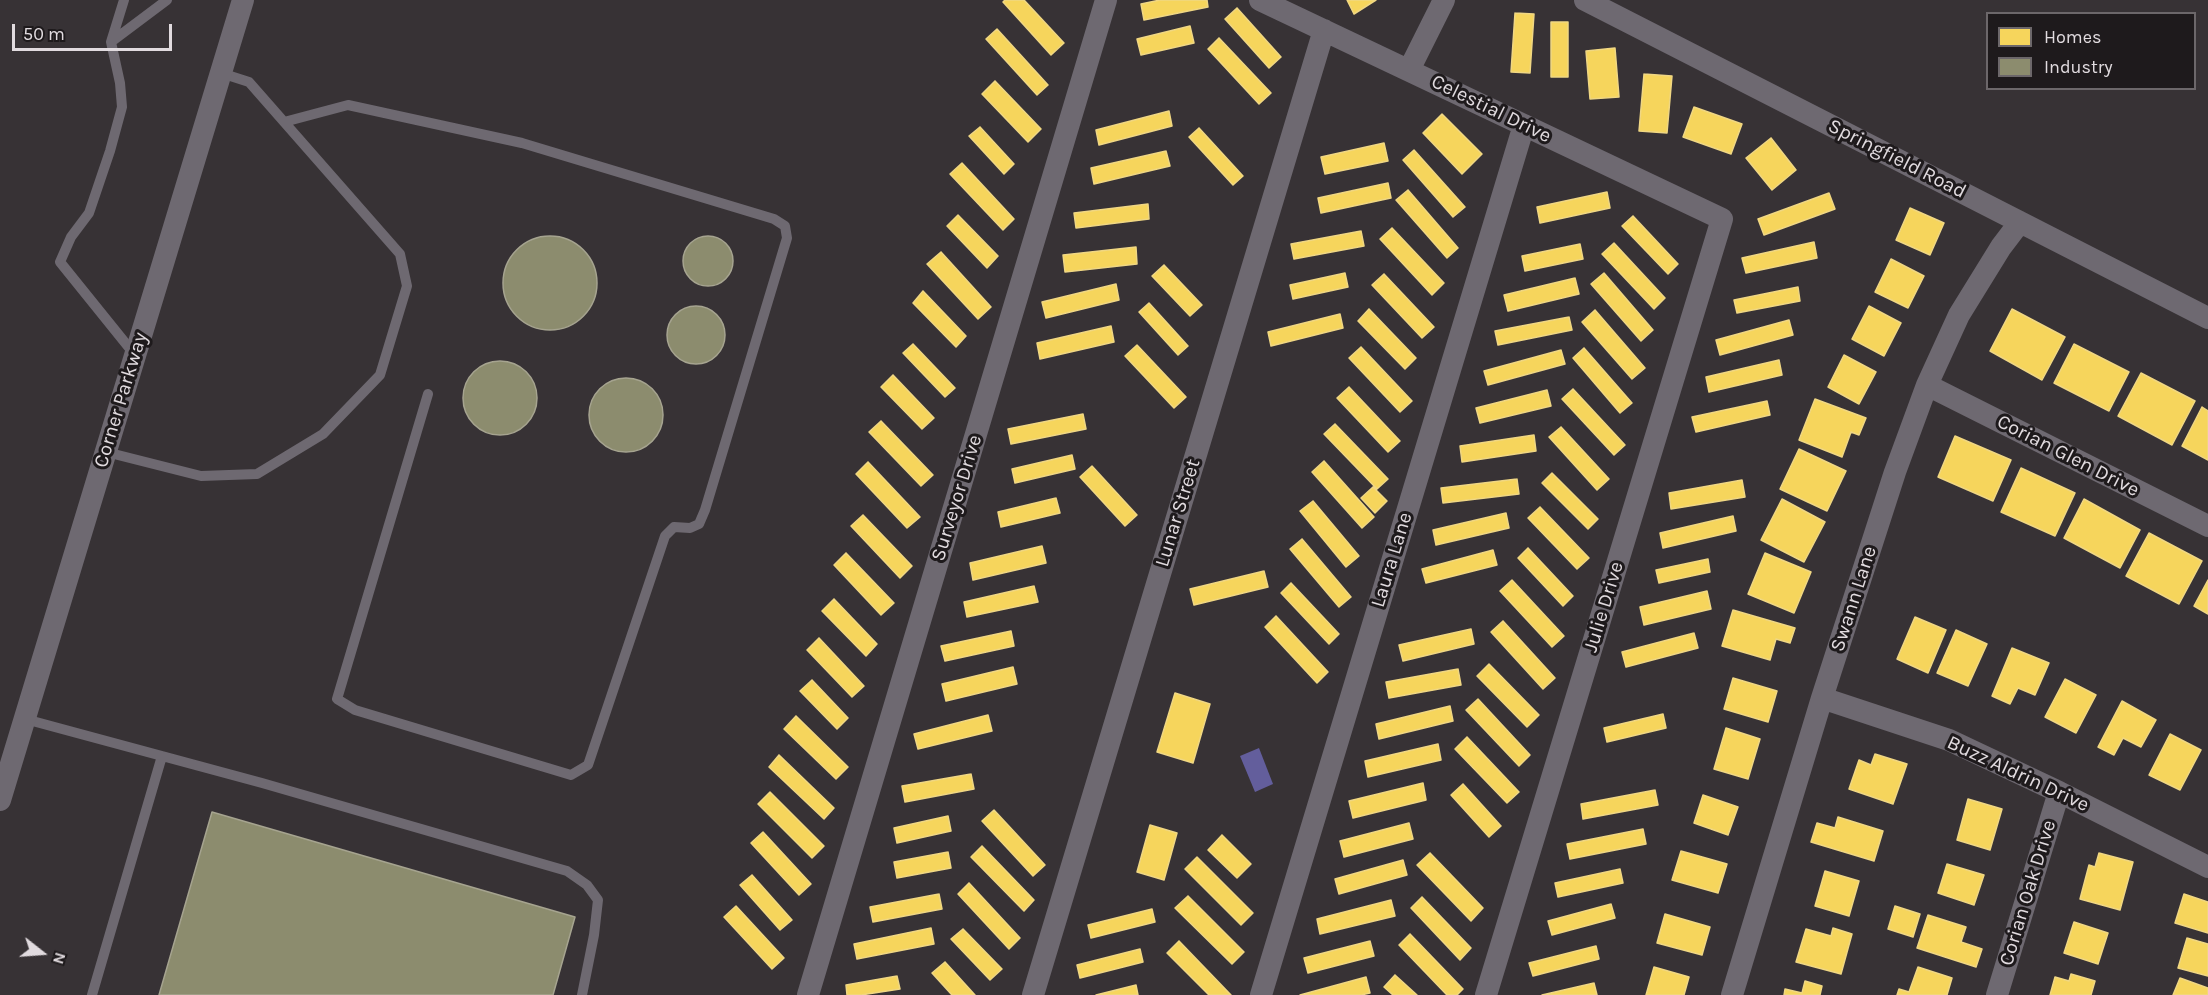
<!DOCTYPE html>
<style>
body{margin:0}
#map{position:relative;width:2208px;height:995px;overflow:hidden;background:#373235;font-family:Karla,sans-serif}
canvas{display:block}
.legend{position:absolute;left:1986px;top:12px;width:210px;height:78px;box-sizing:border-box;background:#1e1a1c;border:2px solid #6c676a;margin:0;padding:8px 10px;list-style:none;font-size:18px;color:#e1dbdf}
.legend li{display:flex;align-items:center;gap:12px;height:30px}
.legend b{width:30px;border:2px solid #6c676a}
.north{position:absolute;left:12px;top:923px;width:60px;height:60px;-webkit-text-stroke:4px #1e1a1c;paint-order:stroke;rotate:107deg;font-size:16px;font-weight:700;line-height:24px;text-align:center;color:#e1dbdf}
.north::after{content:'';display:block;margin:auto;width:21px;height:27px;background:#e1dbdf;clip-path:polygon(50% 0,100% 100%,50% 72%,0 100%)}
.scale{position:absolute;left:12px;top:24px;width:160px;height:27px;box-sizing:border-box;border:3px solid #e1dbdf;border-top:0;padding-left:8px;font-size:18px;line-height:21px;white-space:nowrap;color:#e1dbdf;-webkit-text-stroke:4px #1e1a1c;paint-order:stroke}
</style>
<div id="map">
<canvas width="2208" height="995"></canvas>
<ul class="legend">
<li><b style="height:16px;background:#f6d55c"></b>Homes</li>
<li><b style="height:16px;background:#8c8c6e"></b>Industry</li>
</ul>
<div class="north">N</div>
<div class="scale">50 m</div>
</div>
<script>
const ctx = document.querySelector('canvas').getContext('2d');
ctx.lineJoin = 'round';
function fill(path, color) { ctx.fillStyle = color; ctx.fill(path, 'evenodd'); }
const shape = rows => new Path2D(rows.map(r => 'M' + r).join(''));
function stroke(path, color, width, dash) { ctx.strokeStyle = color; ctx.lineWidth = width; ctx.lineCap = dash ? 'butt' : 'round'; ctx.setLineDash(dash || []); ctx.stroke(path); }
function drawText(font, color, halo, rows, align = 'center') {
  ctx.font = font + ' Karla,sans-serif'; ctx.lineWidth = 6; ctx.setLineDash([]); ctx.textBaseline = 'middle'; ctx.strokeStyle = halo; ctx.fillStyle = color; for (const [text, x, y, turn = 0] of rows) {
    ctx.save(); ctx.translate(x, y); ctx.rotate((+turn || 0) * Math.PI / 180); ctx.textAlign = isNaN(turn) ? turn : align; if (halo) ctx.strokeText(text, 0, 0); ctx.fillText(text, 0, 0); ctx.restore();
  }
}
const water = shape([
 [1259,748,1273,784,1255,792,1240,756]
]);
const homes = shape([
 [1005,0,1024,0,1064,43,1051,55,1003,2,1005,0],
 [1160,0,1207,0,1208,7,1144,20,1141,4,1160,0],
 [1347,0,1376,0,1354,14,1347,0],
 [1237,8,1281,57,1269,68,1225,19,1237,8],
 [1515,13,1534,14,1530,73,1511,72,1515,13],
 [1551,22,1568,22,1568,77,1551,77,1551,22],
 [1190,26,1194,43,1141,55,1137,39,1190,26],
 [997,29,1048,85,1037,95,986,39,997,29],
 [1219,38,1271,93,1259,104,1208,49,1219,38],
 [1615,48,1619,97,1590,99,1586,51,1615,48],
 [1644,74,1672,76,1667,133,1639,131,1644,74],
 [995,81,1041,129,1028,142,982,94,995,81],
 [1694,107,1742,124,1731,154,1683,137,1694,107],
 [1169,111,1172,126,1099,145,1096,130,1169,111],
 [1442,114,1482,154,1462,174,1423,133,1442,114],
 [980,127,1014,164,1004,174,969,136,980,127],
 [1199,128,1243,176,1233,185,1189,137,1199,128],
 [1771,138,1796,170,1772,190,1746,158,1771,138],
 [1384,143,1388,161,1325,174,1321,157,1384,143],
 [1414,150,1465,207,1453,217,1403,160,1414,150],
 [1166,151,1170,166,1094,184,1091,168,1166,151],
 [962,163,1014,219,1003,230,950,174,962,163],
 [1388,183,1391,198,1321,213,1318,198,1388,183],
 [1408,190,1458,248,1447,258,1396,200,1408,190],
 [1607,192,1610,208,1540,223,1537,207,1607,192],
 [1829,193,1835,209,1764,235,1758,219,1829,193],
 [1148,204,1149,219,1076,228,1074,213,1148,204],
 [1910,208,1944,223,1930,255,1896,240,1910,208],
 [958,215,998,256,987,268,947,226,958,215],
 [1633,216,1678,264,1668,274,1622,226,1633,216],
 [1392,228,1444,283,1432,295,1380,239,1392,228],
 [1361,231,1364,246,1294,259,1291,244,1361,231],
 [1814,242,1817,258,1746,273,1742,258,1814,242],
 [1614,243,1665,298,1654,309,1602,254,1614,243],
 [1580,244,1583,259,1525,271,1522,256,1580,244],
 [1136,247,1137,264,1065,272,1063,255,1136,247],
 [941,252,991,307,978,319,927,264,941,252],
 [1891,259,1924,276,1908,308,1875,292,1891,259],
 [1164,265,1202,305,1190,316,1152,276,1164,265],
 [1345,273,1348,287,1293,299,1290,285,1345,273],
 [1604,273,1653,330,1641,341,1591,284,1604,273],
 [1384,274,1434,327,1422,338,1372,285,1384,274],
 [1575,278,1579,294,1508,311,1504,295,1575,278],
 [1116,284,1119,300,1046,318,1042,302,1116,284],
 [1798,287,1800,301,1737,313,1734,300,1798,287],
 [923,291,966,336,956,347,913,303,923,291],
 [1149,303,1188,346,1178,355,1139,312,1149,303],
 [1869,306,1901,323,1884,356,1852,339,1869,306],
 [1369,309,1416,358,1405,369,1358,321,1369,309],
 [2012,309,2065,337,2042,380,1990,351,2012,309],
 [1595,310,1645,368,1632,379,1582,322,1595,310],
 [1340,314,1343,328,1271,346,1268,332,1340,314],
 [1569,317,1572,330,1498,345,1495,331,1569,317],
 [1789,320,1793,335,1720,355,1716,340,1789,320],
 [1111,326,1114,342,1040,359,1037,343,1111,326],
 [913,344,955,388,945,397,903,353,913,344],
 [2074,344,2129,372,2109,411,2054,383,2074,344],
 [1137,345,1186,397,1174,408,1125,356,1137,345],
 [1361,347,1412,401,1400,412,1349,358,1361,347],
 [1584,348,1632,403,1620,413,1573,358,1584,348],
 [1561,350,1565,364,1488,385,1484,371,1561,350],
 [1844,355,1876,372,1859,404,1828,387,1844,355],
 [1779,360,1782,375,1709,392,1706,377,1779,360],
 [2141,373,2195,401,2172,445,2118,416,2141,373],
 [893,375,934,418,922,429,881,387,893,375],
 [1349,387,1400,441,1388,452,1337,398,1349,387],
 [1573,389,1625,445,1614,455,1562,399,1573,389],
 [1547,390,1551,406,1480,423,1476,408,1547,390],
 [1815,399,1866,418,1859,435,1851,432,1842,457,1799,440,1815,399],
 [1767,401,1770,415,1696,432,1692,417,1767,401],
 [2202,407,2208,411,2208,460,2182,446,2202,407],
 [1083,414,1086,429,1011,444,1008,429,1083,414],
 [881,421,933,475,921,486,869,432,881,421],
 [1335,424,1388,479,1377,489,1324,434,1335,424],
 [1561,427,1609,479,1597,490,1549,437,1561,427],
 [1534,435,1536,451,1462,462,1460,446,1534,435],
 [1955,436,2011,460,1993,501,1938,477,1955,436],
 [1799,449,1846,471,1827,511,1780,489,1799,449],
 [1072,455,1075,469,1015,483,1012,469,1072,455],
 [1324,461,1374,517,1362,528,1312,472,1324,461],
 [868,462,920,517,907,528,856,474,868,462],
 [1092,466,1137,515,1125,526,1080,477,1092,466],
 [2021,468,2075,493,2055,536,2001,512,2021,468],
 [1552,473,1598,519,1588,529,1542,483,1552,473],
 [1517,479,1519,494,1443,503,1441,488,1517,479],
 [1742,480,1745,497,1671,509,1669,493,1742,480],
 [1373,487,1387,501,1375,513,1361,498,1373,487],
 [1056,498,1060,513,1001,527,998,512,1056,498],
 [1782,499,1825,522,1804,562,1761,540,1782,499],
 [2084,499,2140,530,2120,568,2064,538,2084,499],
 [1313,501,1359,556,1346,567,1300,511,1313,501],
 [1540,507,1589,558,1577,569,1528,518,1540,507],
 [1506,513,1509,528,1436,545,1433,530,1506,513],
 [863,515,912,566,900,578,851,526,863,515],
 [1733,516,1736,531,1663,548,1660,533,1733,516],
 [2149,533,2202,561,2179,604,2126,576,2149,533],
 [1302,539,1351,597,1339,607,1290,549,1302,539],
 [1042,546,1046,563,973,580,970,563,1042,546],
 [1528,548,1573,596,1563,606,1518,558,1528,548],
 [1493,550,1497,565,1426,583,1422,569,1493,550],
 [846,553,894,603,881,615,834,565,846,553],
 [1765,553,1811,572,1794,613,1748,594,1765,553],
 [1708,559,1710,572,1659,583,1656,570,1708,559],
 [1264,571,1268,587,1194,605,1190,589,1264,571],
 [1512,580,1564,636,1552,647,1500,591,1512,580],
 [2208,580,2208,614,2194,606,2208,580],
 [1291,583,1339,634,1329,644,1281,593,1291,583],
 [1034,586,1038,602,967,617,964,602,1034,586],
 [1707,591,1711,609,1644,625,1640,607,1707,591],
 [834,599,877,644,866,656,822,611,834,599],
 [1733,610,1795,628,1790,643,1776,639,1770,660,1722,646,1733,610],
 [1276,616,1328,672,1317,683,1265,627,1276,616],
 [1915,617,1946,630,1928,673,1897,659,1915,617],
 [1503,621,1555,678,1543,689,1491,632,1503,621],
 [1471,629,1474,644,1403,661,1399,645,1471,629],
 [1956,630,1987,644,1968,686,1937,673,1956,630],
 [1011,631,1014,646,945,661,941,646,1011,631],
 [1694,633,1698,648,1626,667,1622,652,1694,633],
 [819,638,864,686,852,697,807,650,819,638],
 [2012,648,2049,663,2035,695,2018,688,2010,704,1992,696,2012,648],
 [1489,664,1539,715,1527,727,1477,676,1489,664],
 [1013,667,1017,684,946,701,942,684,1013,667],
 [1458,669,1461,685,1389,698,1386,682,1458,669],
 [1733,678,1777,691,1768,722,1724,709,1733,678],
 [2065,679,2096,695,2076,733,2045,717,2065,679],
 [812,680,848,718,837,729,800,691,812,680],
 [1175,693,1210,704,1193,763,1157,752,1175,693],
 [1478,699,1530,755,1519,766,1466,710,1478,699],
 [2122,701,2156,720,2141,747,2123,738,2114,755,2098,747,2122,701],
 [1450,706,1453,721,1379,739,1376,724,1450,706],
 [1663,714,1666,728,1607,742,1604,728,1663,714],
 [988,715,992,731,918,749,914,734,988,715],
 [796,716,848,767,836,779,784,729,796,716],
 [1726,728,1760,739,1748,779,1714,769,1726,728],
 [2170,734,2201,750,2180,790,2149,775,2170,734],
 [1467,737,1519,792,1507,803,1455,749,1467,737],
 [1438,744,1441,760,1368,777,1365,761,1438,744],
 [1875,754,1907,764,1893,804,1849,789,1859,760,1871,765,1875,754],
 [779,755,834,808,824,819,769,767,779,755],
 [971,774,974,789,905,802,902,786,971,774],
 [1423,783,1426,800,1353,818,1349,801,1423,783],
 [1463,784,1501,826,1489,837,1451,795,1463,784],
 [1655,790,1658,805,1583,819,1581,804,1655,790],
 [770,792,824,846,812,858,758,804,770,792],
 [1703,795,1738,807,1728,835,1694,823,1703,795],
 [1968,799,2002,809,1990,850,1957,840,1968,799],
 [994,810,1045,865,1033,876,982,821,994,810],
 [948,816,951,831,897,843,894,828,948,816],
 [1838,817,1883,831,1874,861,1811,842,1817,823,1835,828,1838,817],
 [1409,823,1413,839,1344,857,1340,841,1409,823],
 [1150,825,1177,833,1164,880,1137,872,1150,825],
 [1643,829,1646,844,1570,859,1567,844,1643,829],
 [763,832,811,884,799,895,751,843,763,832],
 [1222,835,1251,864,1237,878,1208,850,1222,835],
 [982,846,1034,900,1024,911,971,857,982,846],
 [1681,851,1727,864,1718,893,1672,880,1681,851],
 [948,852,951,868,897,878,894,862,948,852],
 [1430,853,1483,908,1471,921,1417,865,1430,853],
 [2099,853,2133,862,2120,910,2080,899,2089,865,2095,867,2099,853],
 [1197,857,1253,913,1241,925,1185,869,1197,857],
 [1403,860,1407,875,1339,894,1335,879,1403,860],
 [1947,864,1984,875,1974,905,1938,893,1947,864],
 [1620,869,1623,883,1558,897,1555,883,1620,869],
 [1825,871,1859,881,1849,916,1815,906,1825,871],
 [752,875,792,920,780,930,740,885,752,875],
 [969,883,1020,938,1009,949,958,894,969,883],
 [939,894,942,909,873,922,870,907,939,894],
 [2184,894,2208,902,2208,933,2175,923,2184,894],
 [1188,896,1244,952,1232,964,1175,908,1188,896],
 [1422,897,1471,948,1460,960,1411,908,1422,897],
 [1391,900,1395,916,1320,934,1317,919,1391,900],
 [1611,904,1615,918,1552,935,1548,921,1611,904],
 [736,906,784,958,772,969,724,917,736,906],
 [1895,906,1920,914,1913,937,1888,929,1895,906],
 [1152,909,1155,922,1091,938,1088,925,1152,909],
 [1665,914,1710,927,1702,955,1657,943,1665,914],
 [1928,915,1966,927,1961,942,1982,949,1976,967,1917,948,1928,915],
 [2074,922,2108,933,2098,964,2064,953,2074,922],
 [931,928,934,944,857,959,854,944,931,928],
 [1833,928,1852,934,1841,974,1796,962,1806,929,1831,936,1833,928],
 [963,929,1002,969,990,980,951,939,963,929],
 [1410,934,1463,989,1457,995,1447,995,1399,945,1410,934],
 [2187,938,2208,944,2208,976,2178,968,2187,938],
 [1179,941,1231,995,1209,995,1167,953,1179,941],
 [1370,941,1374,956,1308,973,1304,958,1370,941],
 [1596,946,1599,959,1533,976,1529,963,1596,946],
 [1140,949,1143,962,1080,978,1077,965,1140,949],
 [945,962,975,995,952,995,932,973,945,962],
 [1654,967,1689,977,1684,995,1646,995,1654,967],
 [1918,967,1952,978,1947,995,1897,995,1899,989,1909,992,1918,967],
 [2071,974,2095,981,2091,995,2050,995,2055,977,2069,981,2071,974],
 [1395,975,1417,995,1393,995,1384,987,1395,975],
 [897,976,900,989,861,995,847,995,846,985,897,976],
 [1366,977,1370,993,1361,995,1300,995,1366,977],
 [2180,978,2208,988,2208,995,2173,995,2180,978],
 [1805,981,1822,986,1820,995,1784,995,1785,989,1802,993,1805,981],
 [1594,983,1597,995,1542,995,1594,983],
 [1136,985,1138,995,1096,995,1136,985]
]);
const industry = shape([
 '503 283a47 47 0 1 1 94 0a47 47 0 1 1-94 0Z',
 '683 261a25 25 0 1 1 50 0a25 25 0 1 1-50 0Z',
 '667 335a29 29 0 1 1 58 0a29 29 0 1 1-58 0Z',
 '463 398a37 37 0 1 1 74 0a37 37 0 1 1-74 0Z',
 '589 415a37 37 0 1 1 74 0a37 37 0 1 1-74 0Z',
 [212,812,575,917,553,995,159,995,212,812]
]);
const lane = shape([
 [124,0,111,42,120,83,122,107,110,151,89,213,71,237,60,262,135,355],
 [111,42,167,0],
 [284,122,348,105,522,143,774,219,785,226,787,238,705,510,699,524,690,528,674,527,665,536,588,765,571,775,355,710,337,699,428,394],
 [106,452,201,476,257,474,323,434,380,375,407,286,400,254,249,82,221,73],
 [25,719,262,783,567,871,587,885,598,900,594,935,582,995],
 [92,995,162,756]
]);
const street = shape([
 [1260,0,1722,219,1486,995],
 [1585,0,2208,318],
 [1409,70,1444,0],
 [1927,385,2208,526],
 [1822,698,1949,740,2059,792,2208,867],
 [0,800,243,0],
 [808,995,1106,0],
 [1033,995,1324,30],
 [1261,995,1524,125],
 [1732,995,1822,698,1895,472,1927,385,1959,315,2001,247,2020,222],
 [1997,995,2059,792]
]);
const streetNames = [
 ["Celestial Drive",1491,109,26],
 ["Springfield Road",1897,159,27],
 ["Corner Parkway",121,400,-73],
 ["Corian Glen Drive",2068,456,27],
 ["Surveyor Drive",957,498,-73],
 ["Lunar Street",1178,513,-73],
 ["Laura Lane",1392,560,-73],
 ["Swann Lane",1854,599,-72],
 ["Julie Drive",1604,607,-73],
 ["Buzz Aldrin Drive",2018,774,25],
 ["Corian Oak Drive",2028,893,-73]
];
fill(water, '#635e9c');
fill(homes, '#f6d55c');
stroke(homes, '#f0d783', 1.5);
fill(industry, '#8c8c6e');
stroke(industry, '#a6a490', 1.5);
stroke(lane, '#6e6971', 10);
stroke(street, '#6e6971', 22);
drawText('20px', '#e1dbdf', '#1e1a1c', streetNames);
</script>
